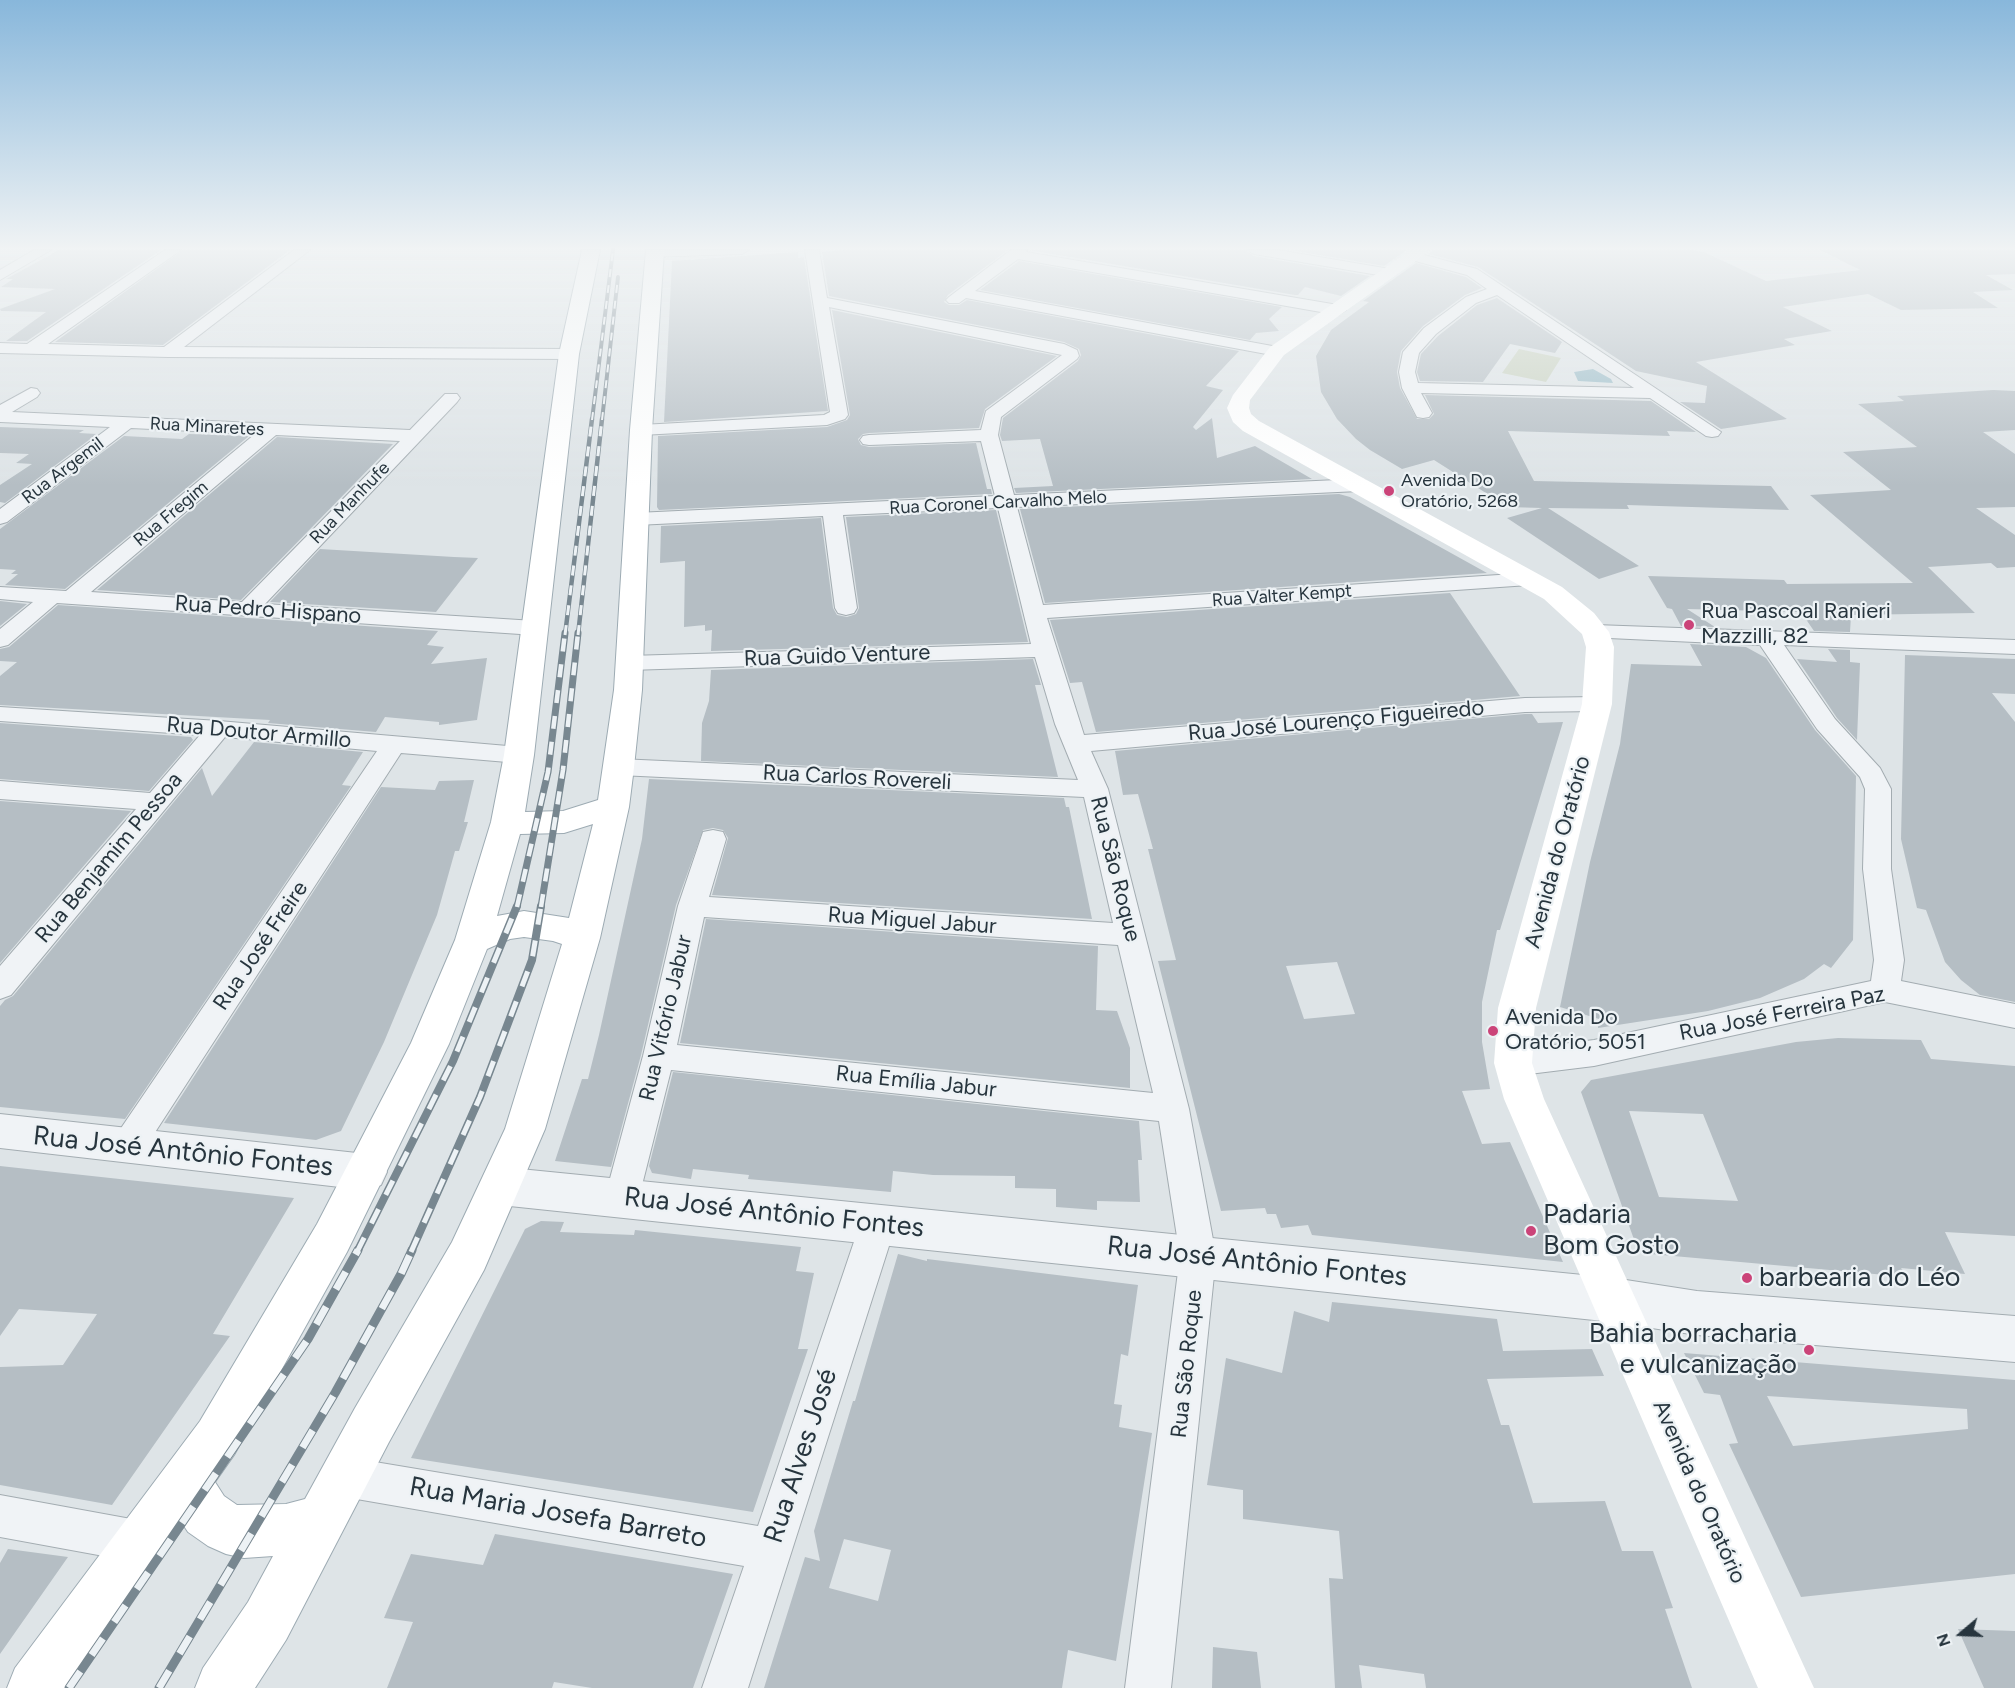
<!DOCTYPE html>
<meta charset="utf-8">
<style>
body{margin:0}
#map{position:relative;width:2015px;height:1688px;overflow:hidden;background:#dee4e7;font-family:Figtree,sans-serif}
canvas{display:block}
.north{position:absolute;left:1931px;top:1604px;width:60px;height:60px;-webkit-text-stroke:4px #edf2f5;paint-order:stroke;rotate:251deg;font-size:16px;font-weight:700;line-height:24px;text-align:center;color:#27353e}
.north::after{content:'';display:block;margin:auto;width:21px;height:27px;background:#27353e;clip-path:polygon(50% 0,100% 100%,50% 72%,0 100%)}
</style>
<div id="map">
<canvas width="2015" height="1688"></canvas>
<div class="north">N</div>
</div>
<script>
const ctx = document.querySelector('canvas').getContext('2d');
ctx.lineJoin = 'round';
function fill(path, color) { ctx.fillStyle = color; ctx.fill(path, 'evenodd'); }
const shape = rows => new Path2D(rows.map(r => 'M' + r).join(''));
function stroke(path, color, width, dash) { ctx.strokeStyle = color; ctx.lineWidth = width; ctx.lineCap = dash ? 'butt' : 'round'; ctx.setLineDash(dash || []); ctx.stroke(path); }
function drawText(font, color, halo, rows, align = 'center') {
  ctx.font = font + ' Figtree,sans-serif'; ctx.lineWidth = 4.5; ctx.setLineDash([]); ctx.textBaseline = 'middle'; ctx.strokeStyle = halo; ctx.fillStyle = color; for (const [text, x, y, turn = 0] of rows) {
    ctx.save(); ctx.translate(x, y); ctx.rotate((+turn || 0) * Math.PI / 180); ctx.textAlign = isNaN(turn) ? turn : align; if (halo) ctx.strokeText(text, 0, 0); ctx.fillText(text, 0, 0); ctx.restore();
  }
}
const green = shape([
 [1519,349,1561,358,1546,382,1502,373]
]);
const water = shape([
 [1593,369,1611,379,1613,383,1578,381,1574,372]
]);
const building = shape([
 [59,250,161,250,27,341,6,341,46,312,1,311,0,309,55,289,1,287,13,279,6,279],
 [183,250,290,250,163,345,55,342],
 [845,250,1008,250,948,295,944,302,949,305,959,305,967,300,1239,351,1206,386,1223,390,1193,427,1196,430,1212,418,1217,458,1255,446,1312,479,1016,493,1014,488,1053,486,1040,439,1002,441,1000,435,1003,418,1078,361,1081,355,1079,349,1064,342,829,296,822,252],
 [1029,250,1245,250,1254,256,1370,276,1341,296,1305,287,1298,295,1295,295],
 [1290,250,1407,250,1384,266],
 [1433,250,1690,250,1704,252,1766,281,1860,270,1820,250,2015,250,2015,274,1986,275,2013,290,1973,292,1998,308,1901,310,1868,294,1783,307,1832,331,1784,339,1795,345,1696,362,1787,419,1721,429,1680,402,1705,403,1707,386,1636,371,1478,267,1429,254],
 [798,252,798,258,804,257,828,411,664,422,672,261],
 [1019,261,1282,307,1269,319,1279,331,1256,333,1250,340,980,290],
 [1416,263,1466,277,1482,288,1465,295,1423,326,1401,351,1397,372,1400,388,1417,419,1429,419,1434,414,1425,395,1651,401,1696,432,1667,431,1670,436,1508,431,1534,481,1771,486,1789,510,1627,505,1629,509,1548,508,1639,566,1599,579,1507,518,1542,508,1508,507,1434,460,1402,469,1370,450,1356,439,1337,419,1321,392,1316,356,1331,330,1369,302,1363,301],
 [1497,298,1562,342,1555,353,1510,344,1483,382,1420,381,1417,372,1421,354,1438,336,1477,305],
 [832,310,1057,356,985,409,979,428,869,433,863,434,858,439,861,445,869,447,976,443,987,489,991,489,992,494,659,510,657,507,658,436,827,427,847,420,850,415],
 [1993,390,2015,391,2015,430,1983,432,2015,454,2015,507,1976,508,2015,535,2015,567,1997,568,1991,563,1928,567,1975,613,1851,615,1850,632,1814,631,1801,612,1687,609,1715,627,1681,626,1672,609,1667,608,1648,576,1784,580,1787,584,1913,583,1810,495,1891,490,1843,452,1917,447,1858,404,1904,401,1897,396],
 [0,427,84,430,79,433,97,434,5,503,0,502,0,485,32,464,16,463,29,454,0,453],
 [189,434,249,436,65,589,5,585,18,574,11,574,16,570,0,569,0,529,124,436,182,439],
 [277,437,393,444,241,600,97,590],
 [1339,494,1350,497,1487,573,1045,603,1020,509],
 [996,510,1028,642,711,651,712,630,705,631,705,625,684,627,685,561,660,563,661,526,821,518,833,608,837,615,847,617,856,614,859,608,846,517],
 [320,549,454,557,478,558,436,612,270,602],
 [1450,593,1520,696,1096,732,1082,682,1070,683,1050,620],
 [0,601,27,604,0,626],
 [58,605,438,631,427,645,444,647,431,664,487,658,477,720,439,725,439,722,385,717,376,732,268,723,270,720,0,705,0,676,17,662,0,661,0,649,9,647],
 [1690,644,1746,647,1766,658,1815,730,1856,776,1853,940,1831,968,1824,964,1804,979,1760,998,1708,1011,1598,1028,1599,1019,1560,1007,1590,862,1620,744,1631,664,1702,666],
 [1828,649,1850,650,1850,662,1860,663,1857,740,1837,718,1797,659,1837,662],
 [1905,655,2015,659,2015,694,1992,693,2015,722,2015,1002,1980,995,1961,980,1945,962,1926,910,1917,908,1901,839],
 [1033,659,1041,685,1035,685,1058,777,701,761,702,723,709,701,711,670],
 [1525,714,1532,714,1538,723,1563,722,1500,930,1497,930,1482,1002,1482,1042,1490,1089,1462,1091,1482,1144,1510,1142,1563,1262,1312,1235,1308,1225,1281,1228,1276,1214,1267,1214,1265,1208,1221,1211,1158,961,1176,960,1148,849,1153,849,1138,794,1123,795,1115,751],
 [1337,962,1355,1014,1304,1019,1286,966],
 [0,723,191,737,193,740,149,791,0,779],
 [254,742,363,752,342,785,351,786,125,1119,0,1107,0,1006,5,1000,13,996,202,768,212,796],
 [649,779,1064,798,1066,807,1069,807,1092,919,712,895,728,838,723,830,713,828,703,830,676,905,641,1055,611,1167,555,1161,582,1079,588,1079,599,1035,642,839],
 [474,780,464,822,468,822,459,851,455,851,437,915,384,1042,341,1131,316,1140,164,1123,381,787,435,790,439,781],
 [0,801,131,811,0,963],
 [706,919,1098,946,1096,1010,1117,1011,1130,1048,1130,1088,680,1043],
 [1838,1038,1921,1040,1931,1059,2015,1066,2015,1236,1945,1232,1965,1274,1901,1268,1908,1277,1651,1254,1636,1245,1581,1092,1591,1080,1796,1042],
 [1629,1111,1703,1114,1738,1201,1659,1197],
 [673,1072,1139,1121,1142,1160,1138,1160,1140,1202,1097,1201,1097,1210,1056,1207,1056,1189,1015,1188,1015,1176,933,1175,893,1171,891,1192,748,1179,749,1175,693,1169,691,1179,652,1173,649,1166],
 [0,1166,294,1198,213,1334,230,1336,112,1505,0,1485,0,1367,63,1365,97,1314,19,1309,0,1336],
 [541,1221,564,1222,560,1232,634,1235,635,1230,801,1247,796,1271,814,1273,798,1349,808,1349,753,1512,411,1458,525,1229],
 [898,1254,927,1261,927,1259,1138,1285,1128,1356,1121,1354,1114,1404,1122,1405,1119,1427,1152,1433,1116,1661,1068,1650,1062,1688,764,1688,805,1557,820,1561,814,1531,853,1401,855,1401],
 [844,1539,891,1550,878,1601,829,1588],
 [1332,1302,1497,1319,1503,1351,1592,1349,1604,1376,1487,1379,1501,1425,1509,1425,1533,1503,1605,1501,1622,1551,1653,1551,1673,1608,1665,1609,1692,1688,1426,1688,1424,1674,1359,1665,1362,1688,1335,1688,1329,1578,1343,1579,1339,1531,1243,1519,1243,1490,1207,1485,1226,1358,1282,1373,1294,1311,1329,1322],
 [1684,1353,2015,1380,2015,1574,1801,1597,1729,1444,1738,1443,1720,1395,1704,1393],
 [1767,1396,1967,1409,1968,1429,1793,1446],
 [495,1534,733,1574,693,1688,592,1688,554,1682,552,1688,387,1688,413,1622,384,1618,411,1554,483,1565],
 [8,1549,68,1557,0,1654,0,1563],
 [1958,1629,2015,1631,2015,1688,1984,1688],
 [1213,1647,1257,1652,1261,1688,1212,1688]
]);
const minor = shape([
 [34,250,51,250,0,280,0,270,34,250],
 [165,250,181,250,48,344,164,347,294,250,310,250,184,347,569,349,577,354,569,359,168,357,0,353,0,343,27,344,165,250],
 [655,250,749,250,742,254,650,257,648,254,655,250],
 [805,250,819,250,827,298,1064,344,1077,350,1079,356,1077,359,1001,417,998,435,1014,495,1359,479,1366,481,1369,485,1366,489,1359,491,1017,507,1043,605,1529,573,1536,575,1540,579,1536,583,1529,585,1047,618,1084,735,1525,698,1597,697,1605,699,1609,704,1605,709,1597,711,1525,712,1091,751,1108,789,1189,1109,1216,1256,1171,1688,1125,1688,1180,1256,1159,1121,671,1070,639,1197,634,1208,622,1213,610,1208,605,1197,643,1056,678,906,703,832,713,830,723,832,726,839,709,897,1113,923,1084,797,619,775,610,773,606,767,610,761,619,759,1078,780,1055,724,1035,657,629,670,621,668,617,663,621,658,629,656,1031,644,998,508,843,515,857,608,854,613,846,615,838,613,835,608,823,516,636,525,629,523,626,519,629,515,636,513,995,496,981,441,869,445,863,444,860,440,863,436,869,435,981,430,986,411,1062,355,829,307,848,415,845,419,827,425,641,435,635,434,632,430,635,426,641,425,824,415,830,412,805,250],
 [704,917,1118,945,1153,1093,677,1045,704,917],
 [1011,250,1027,250,1026,252,1338,305,1346,310,1338,315,1018,259,975,291,1283,348,1285,351,1283,354,1277,356,966,298,959,303,949,303,946,300,949,297,1011,250],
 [1247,250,1278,250,1390,269,1397,273,1390,277,1254,254,1247,250],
 [1413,252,1477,269,1721,432,1718,436,1712,437,1706,436,1650,398,1421,393,1432,413,1429,417,1423,418,1417,417,1402,388,1399,372,1403,352,1424,328,1466,297,1487,289,1467,275,1408,259,1406,256,1408,253,1413,252],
 [1497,295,1634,388,1418,383,1415,372,1419,353,1436,334,1476,303,1497,295],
 [31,388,37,389,40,393,37,397,12,412,410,430,445,394,457,394,460,398,457,402,265,604,535,621,543,623,546,628,543,633,535,635,57,603,8,645,0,647,0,629,33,602,0,599,0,587,66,591,255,434,131,428,7,522,0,524,0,509,110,427,0,422,0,405,31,388],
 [276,435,400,441,242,602,91,592,276,435],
 [1595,625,2015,640,2015,654,1784,645,1835,719,1880,768,1891,789,1891,869,1904,960,1901,981,2015,1004,2015,1028,1885,1002,1594,1066,1513,1076,1502,1072,1497,1063,1502,1054,1513,1050,1594,1040,1871,981,1874,960,1863,869,1865,789,1860,777,1817,729,1760,645,1587,637,1584,632,1587,627,1595,625],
 [0,707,219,721,519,747,528,749,532,755,528,761,519,763,401,753,139,1157,127,1162,115,1157,110,1147,115,1137,377,751,225,737,11,995,0,999,0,966,136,809,0,799,0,781,150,793,200,735,0,721,0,707],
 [878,1208,890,1213,896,1224,748,1688,702,1688,744,1566,345,1497,331,1491,325,1477,331,1463,345,1457,758,1526,860,1224,866,1213,878,1208],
 [0,1495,142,1521,157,1527,163,1542,157,1557,142,1563,0,1537,0,1495]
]);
const tertiary = shape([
 [0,1114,366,1154,381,1159,387,1172,381,1185,366,1190,0,1148,0,1114],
 [500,1167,1613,1278,1697,1291,2015,1316,2015,1362,1697,1335,1613,1322,500,1205,485,1199,479,1186,485,1173,500,1167]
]);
const secondary = shape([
 [1411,250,1431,250,1284,355,1250,400,1249,408,1251,414,1259,421,1562,587,1594,613,1609,632,1614,647,1612,704,1536,1008,1532,1063,1544,1099,1814,1688,1758,1688,1504,1099,1494,1063,1498,1008,1582,704,1586,647,1582,634,1544,599,1243,431,1233,422,1227,408,1233,395,1270,347,1411,250]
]);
const primary = shape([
 [582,250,600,250,579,354,534,755,525,812,563,811,598,800,614,690,630,430,646,250,664,250,652,430,642,690,634,767,629,807,600,938,545,1129,484,1270,389,1442,286,1640,255,1688,195,1688,203,1668,248,1602,273,1556,244,1558,226,1554,208,1546,188,1532,184,1526,69,1688,7,1688,15,1668,200,1421,317,1224,411,1043,455,940,491,822,504,755,559,354,582,250],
 [593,824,569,918,524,911,497,916,520,834,564,833,593,824],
 [524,937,553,941,562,944,505,1129,452,1242,355,1408,305,1499,286,1504,237,1505,224,1496,215,1482,234,1455,347,1252,449,1044,487,949,510,939,524,937]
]);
const railFar4 = shape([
 [592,420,613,250],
 [602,420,618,277]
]);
const railFar3 = shape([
 [565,635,592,419],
 [578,635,602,419]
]);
const railFar2 = shape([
 [517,907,548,772,565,633],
 [541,907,563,770,578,633]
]);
const railFar1 = shape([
 [357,1252,453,1061,517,906],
 [411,1252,480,1097,532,960,541,906]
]);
const rail = shape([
 [69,1688,308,1339,358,1250],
 [159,1688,335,1393,401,1274,412,1250]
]);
const markers = [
 [1389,491,6,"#cb4479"],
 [1689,625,6,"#cb4479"],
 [1493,1031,6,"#cb4479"],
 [1531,1231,6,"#cb4479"],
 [1747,1278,6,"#cb4479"],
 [1809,1350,6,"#cb4479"]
];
const farStreetnames = [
 ["Rua Minaretes",207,427,3],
 ["Rua Argemil",63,471,-37],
 ["Rua Manhufe",350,503,-46],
 ["Rua Coronel Carvalho Melo",998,503,-3],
 ["Rua Fregim",171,514,-40],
 ["Rua Valter Kempt",1282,596,-4]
];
const farPoinames = [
 ["Avenida Do",1401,481],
 ["Oratório, 5268",1401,502]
];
const streetNames = [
 ["Rua Pedro Hispano",268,610,4],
 ["Rua Guido Venture",837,656,-2],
 ["Rua José Lourenço Figueiredo",1336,721,-5],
 ["Rua Doutor Armillo",259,733,5],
 ["Rua Carlos Rovereli",857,778,3],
 ["Avenida do Oratório",1558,852,-75],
 ["Rua Benjamim Pessoa",109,858,-50],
 ["Rua São Roque",1115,869,76],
 ["Rua Miguel Jabur",912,921,4],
 ["Rua José Freire",261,946,-56],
 ["Rua José Ferreira Paz",1782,1014,-11],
 ["Rua Vitório Jabur",666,1018,-77],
 ["Rua Emília Jabur",916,1082,6],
 ["Rua São Roque",1187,1364,-84],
 ["Avenida do Oratório",1699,1492,66]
];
const poiNames = [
 ["Rua Pascoal Ranieri",1701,612],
 ["Mazzilli, 82",1701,637],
 ["Avenida Do",1505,1018],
 ["Oratório, 5051",1505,1043]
];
const nearStreetnames = [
 ["Rua José Antônio Fontes",183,1152,6],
 ["Rua José Antônio Fontes",774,1213,6],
 ["Rua José Antônio Fontes",1257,1262,6],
 ["Rua Alves José",801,1456,-72],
 ["Rua Maria Josefa Barreto",558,1513,10]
];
const nearPoinames = [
 ["Padaria",1543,1215],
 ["Bom Gosto",1543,1246],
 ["barbearia do Léo",1759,1278],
 ["Bahia borracharia",1797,1334,"right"],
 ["e vulcanização",1797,1365,"right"]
];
fill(green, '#c8d1bf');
fill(water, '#99bbc7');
fill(building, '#b5bec4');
stroke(minor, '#a3acb1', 2);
stroke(tertiary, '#a3acb1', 2);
stroke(primary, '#9dabb3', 2);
fill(minor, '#f0f3f6');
fill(tertiary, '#f0f3f6');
fill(secondary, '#fff');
fill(primary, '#fff');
stroke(railFar4, '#788790', 4);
stroke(railFar3, '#788790', 4.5);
stroke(railFar2, '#788790', 7);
stroke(railFar1, '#788790', 8);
stroke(rail, '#788790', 9);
stroke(railFar4, '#edf2f5', 2, [8]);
stroke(railFar3, '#edf2f5', 3, [10]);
stroke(railFar2, '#edf2f5', 4.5, [13]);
stroke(railFar1, '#edf2f5', 5, [16]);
stroke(rail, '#edf2f5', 7, [20]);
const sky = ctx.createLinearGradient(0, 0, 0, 486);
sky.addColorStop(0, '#88b7db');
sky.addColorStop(0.51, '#f0f3f4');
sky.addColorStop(1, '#f0f3f400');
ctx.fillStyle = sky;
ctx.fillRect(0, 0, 2015, 486);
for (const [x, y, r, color] of markers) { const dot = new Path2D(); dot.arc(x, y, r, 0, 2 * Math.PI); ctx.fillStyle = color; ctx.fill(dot); stroke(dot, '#edf2f5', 2); }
drawText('18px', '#27353e', '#edf2f5', farStreetnames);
drawText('18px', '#27353e', '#edf2f5', farPoinames, 'left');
drawText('22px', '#27353e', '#edf2f5', streetNames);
drawText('22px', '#27353e', '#edf2f5', poiNames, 'left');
drawText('27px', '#27353e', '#edf2f5', nearStreetnames);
drawText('27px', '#27353e', '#edf2f5', nearPoinames, 'left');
</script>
